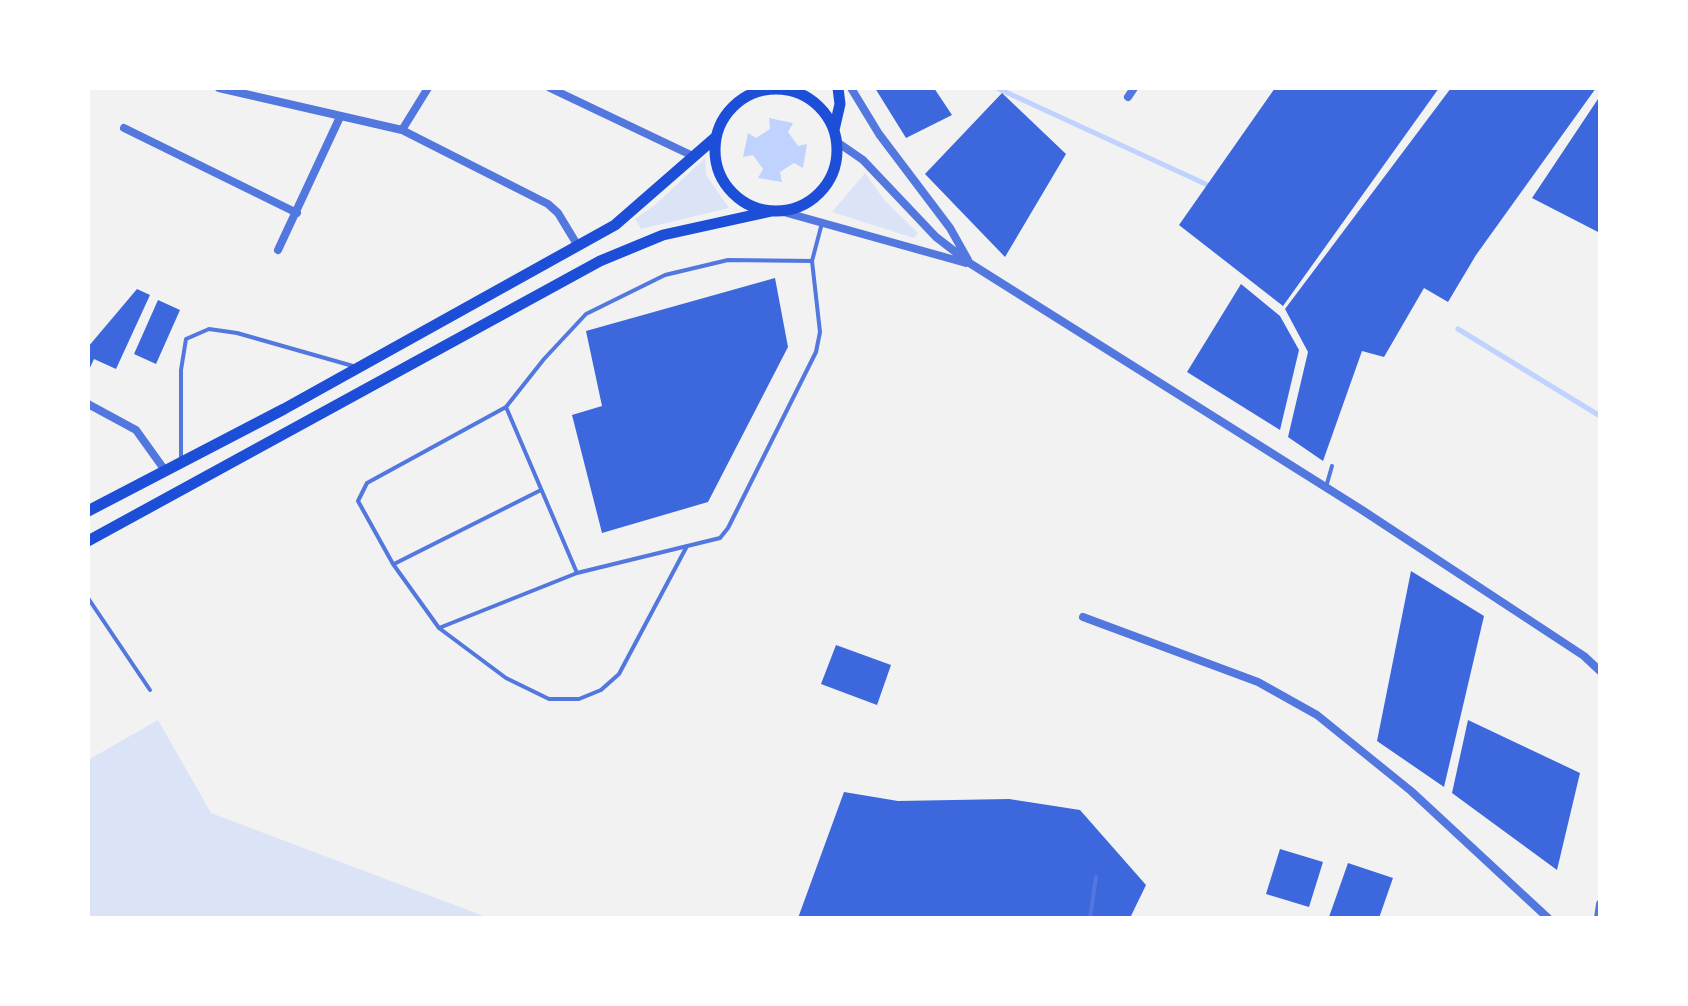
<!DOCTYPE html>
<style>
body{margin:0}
#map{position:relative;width:1688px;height:1006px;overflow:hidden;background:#f2f2f2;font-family:Lora,serif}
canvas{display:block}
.frame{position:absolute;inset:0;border:90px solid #fff;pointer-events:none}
</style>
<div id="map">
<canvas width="1688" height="1006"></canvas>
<div class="frame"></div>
</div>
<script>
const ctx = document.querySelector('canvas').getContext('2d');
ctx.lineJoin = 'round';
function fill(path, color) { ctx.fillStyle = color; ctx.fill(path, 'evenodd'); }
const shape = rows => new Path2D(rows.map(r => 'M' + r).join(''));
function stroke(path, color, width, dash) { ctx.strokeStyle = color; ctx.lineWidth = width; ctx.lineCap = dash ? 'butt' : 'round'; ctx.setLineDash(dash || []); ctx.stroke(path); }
const green = shape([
 [705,158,706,175,729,208,641,229,635,219,655,205],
 [865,173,885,201,918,233,914,238,832,212],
 [158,720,211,813,489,918,88,918,88,760]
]);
const water = shape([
 [769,118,793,123,788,132,798,146,807,144,803,168,794,163,780,172,782,182,758,178,763,169,753,155,743,157,748,133,756,138,770,129]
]);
const stream = shape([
 [997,88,1212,187],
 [1458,329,1600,416]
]);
const building = shape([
 [875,88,934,88,952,115,906,138],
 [1275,88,1439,88,1283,306,1179,225],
 [1451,88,1596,88,1476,255,1448,302,1424,288,1384,357,1362,351,1323,461,1288,437,1308,352,1285,309],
 [1002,93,1066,154,1005,257,925,174],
 [1600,96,1600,233,1532,198],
 [775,278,788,347,708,502,602,533,572,415,602,406,586,331],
 [1241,284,1280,316,1299,350,1280,430,1187,372],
 [137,289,150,295,116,369,94,359,88,372,88,347],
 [158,300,180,310,156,364,134,354],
 [1411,571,1484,616,1444,787,1377,741],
 [836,645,891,665,877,705,821,684],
 [1468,720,1580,773,1557,870,1452,793],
 [844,792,898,801,1009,799,1080,810,1146,885,1130,918,798,918],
 [1280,849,1323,862,1309,907,1266,894],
 [1348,863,1393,878,1379,918,1329,917]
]);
const service = shape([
 [812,261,728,260,665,275,586,314,544,359,506,407,367,483,358,501,393,564,439,628,577,573,720,538,728,528,816,352,820,332,812,261,822,223],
 [506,407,577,573],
 [181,459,181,370,186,339,209,329,237,333,353,366],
 [1326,487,1332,466],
 [394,564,541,490],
 [88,598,150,690],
 [439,628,506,678,549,699,579,699,601,690,619,674,687,546],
 [1090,918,1096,877]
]);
const minor = shape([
 [219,88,402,130,548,204,558,213,578,246],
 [550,88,693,156],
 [851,88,879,134,950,228,968,260],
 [1128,97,1134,88],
 [124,128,297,213],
 [402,130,428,88],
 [837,142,863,160,936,237,971,264,1362,510,1584,656,1600,671],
 [780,211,966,263],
 [278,250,340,117],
 [88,404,136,430,164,469],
 [1083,617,1258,682,1317,715,1411,791,1548,918],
 [1598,918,1600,904]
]);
const secondary = shape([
 '715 150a61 61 0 1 1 122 0a61 61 0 1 1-122 0Z',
 [834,130,840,104,838,88],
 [88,511,284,409,615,225,716,137],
 [88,541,600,261,663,235,772,211]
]);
fill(green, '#dbe4f7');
fill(water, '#bfd3fe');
stroke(stream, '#bfd3fe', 5);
fill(building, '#3d67dc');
stroke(service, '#5277de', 4);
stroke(minor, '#5277de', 8);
stroke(secondary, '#1d4ed8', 11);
</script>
